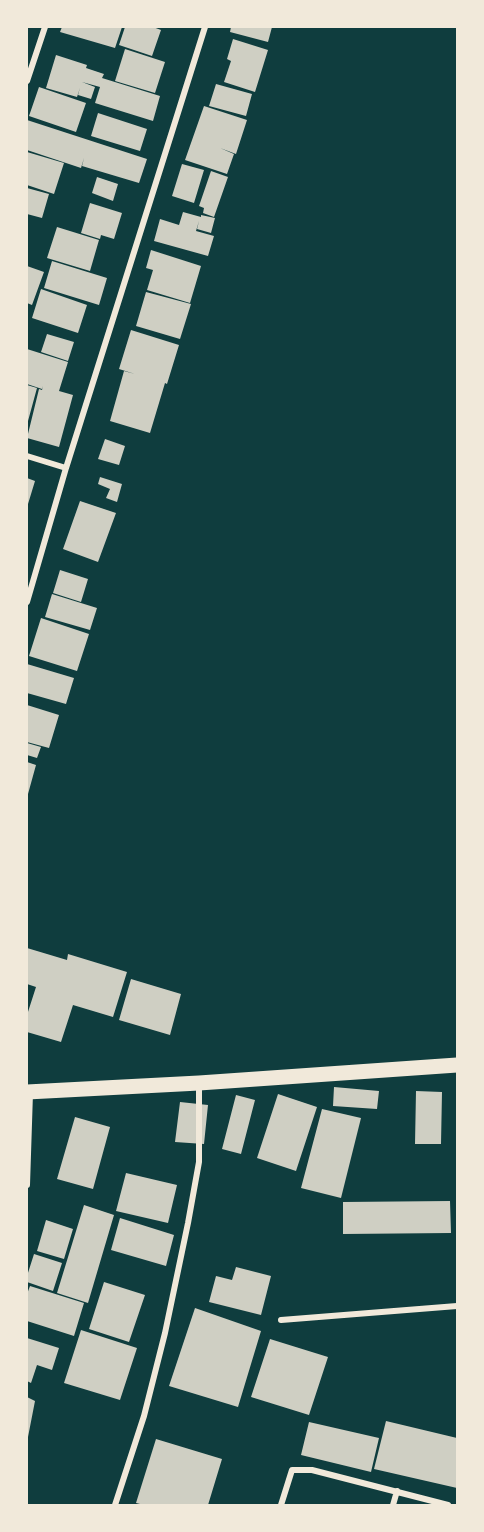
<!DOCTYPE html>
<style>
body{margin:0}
#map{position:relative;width:484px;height:1532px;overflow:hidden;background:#0f3d3e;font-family:"Sofia Sans Condensed",sans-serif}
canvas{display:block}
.frame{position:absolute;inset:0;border:28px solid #f1e9da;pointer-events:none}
</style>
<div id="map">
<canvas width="484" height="1532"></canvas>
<div class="frame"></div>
</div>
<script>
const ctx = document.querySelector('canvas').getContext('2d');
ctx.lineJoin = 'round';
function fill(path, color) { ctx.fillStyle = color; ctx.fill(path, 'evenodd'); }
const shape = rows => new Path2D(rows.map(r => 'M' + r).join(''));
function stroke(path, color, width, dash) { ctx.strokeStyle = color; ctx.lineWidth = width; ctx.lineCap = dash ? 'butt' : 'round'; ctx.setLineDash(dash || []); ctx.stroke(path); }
const building = shape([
 [62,27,122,27,115,48,60,32],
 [125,27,153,27,161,30,152,56,119,45],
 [231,27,272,27,268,42,230,32],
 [233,39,268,50,255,92,224,82,231,61,227,59],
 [125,49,165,62,155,93,115,81],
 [56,55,87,65,86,68,104,74,102,78,160,96,153,121,95,103,100,87,82,82,95,87,91,99,78,95,80,88,77,97,46,88],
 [216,84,252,94,246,116,209,106],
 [39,87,86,103,76,132,29,116],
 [204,106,247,120,236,154,220,148,234,154,227,174,185,160],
 [98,113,147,129,140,151,91,136],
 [27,120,147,159,139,183,82,166,84,158,81,168,27,150],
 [27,152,64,163,54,194,27,185],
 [182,164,204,170,194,203,172,196],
 [211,171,228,177,214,217,203,213,204,208,199,206],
 [97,177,118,184,113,201,92,193],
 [27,188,49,194,42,218,27,214],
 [90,203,122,213,114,239,101,235,100,239,81,233],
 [183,212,201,217,201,215,215,218,211,233,197,229,199,221,196,231,214,236,208,256,154,241,160,219,179,225],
 [57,227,99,240,90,271,47,258],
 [151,250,201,266,190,303,147,290,153,270,146,268],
 [52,261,107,278,99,305,44,288],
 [27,266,44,272,32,305,27,303],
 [41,289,87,305,78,333,32,318],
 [146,292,191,304,180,339,136,326],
 [131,330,179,345,167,384,165,383,150,433,110,421,124,371,135,374,119,369],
 [47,334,74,342,68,361,41,352],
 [27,349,68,362,59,391,73,395,59,447,27,438,39,389,42,390,43,386,42,389,27,384],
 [27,385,37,388,28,421,27,420],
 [105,439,125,446,119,465,98,459],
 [100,477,122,484,117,502,106,498,110,489,98,484],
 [27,478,35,481,28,504,27,504],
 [80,501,116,513,98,562,63,549],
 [60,570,88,579,81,602,53,593],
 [52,594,97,608,90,630,45,617],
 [41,618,89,634,77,671,29,656],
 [27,664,74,678,66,704,27,693],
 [27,705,59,715,49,748,27,742],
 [27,743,41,747,37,758,27,755],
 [27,762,36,765,28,794,27,794],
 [27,948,67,960,68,954,127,972,113,1017,73,1005,61,1042,27,1032,27,1015,36,987,27,984],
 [131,979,181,994,170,1035,119,1020],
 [334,1087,379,1091,377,1109,333,1106],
 [416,1091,442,1092,441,1144,415,1144],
 [278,1094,317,1107,296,1171,257,1158],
 [236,1095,255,1100,241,1154,222,1149],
 [180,1102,208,1105,204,1144,175,1142],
 [322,1109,361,1118,341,1198,301,1188],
 [75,1117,110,1127,93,1189,57,1179],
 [126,1173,177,1185,168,1223,116,1211],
 [450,1201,451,1233,343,1234,343,1202],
 [84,1205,114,1215,88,1303,57,1293],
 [120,1218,174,1235,166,1266,111,1250],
 [46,1220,73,1229,64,1259,37,1251],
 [34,1254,62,1263,53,1291,27,1282,27,1276],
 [236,1267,271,1276,261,1315,209,1302,216,1276,232,1280],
 [104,1282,145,1295,129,1342,89,1329],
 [30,1286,84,1303,74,1336,27,1321,27,1294],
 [195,1308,261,1331,238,1407,169,1386],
 [81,1330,137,1348,120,1400,64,1383],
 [27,1338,59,1348,52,1370,37,1365,31,1383,27,1381],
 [270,1339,328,1357,309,1415,251,1397],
 [27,1397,35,1401,28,1437,27,1437],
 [386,1421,457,1438,457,1488,374,1469],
 [309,1422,379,1438,371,1472,301,1455],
 [156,1439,222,1459,208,1505,144,1505,136,1503]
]);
const minor = shape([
 [27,81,45,27],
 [27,456,66,468],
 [27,602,66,468,205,27],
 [27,1185,30,1093],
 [281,1320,457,1306],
 [115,1505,144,1416,165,1333,188,1223,199,1162,199,1084],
 [281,1505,292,1470,312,1470,448,1505],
 [393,1505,397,1491]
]);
const primary = shape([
 [27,1092,199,1083,457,1065]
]);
fill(building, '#cfcfc3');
stroke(minor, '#f1e9da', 6);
stroke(primary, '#f1e9da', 15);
</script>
